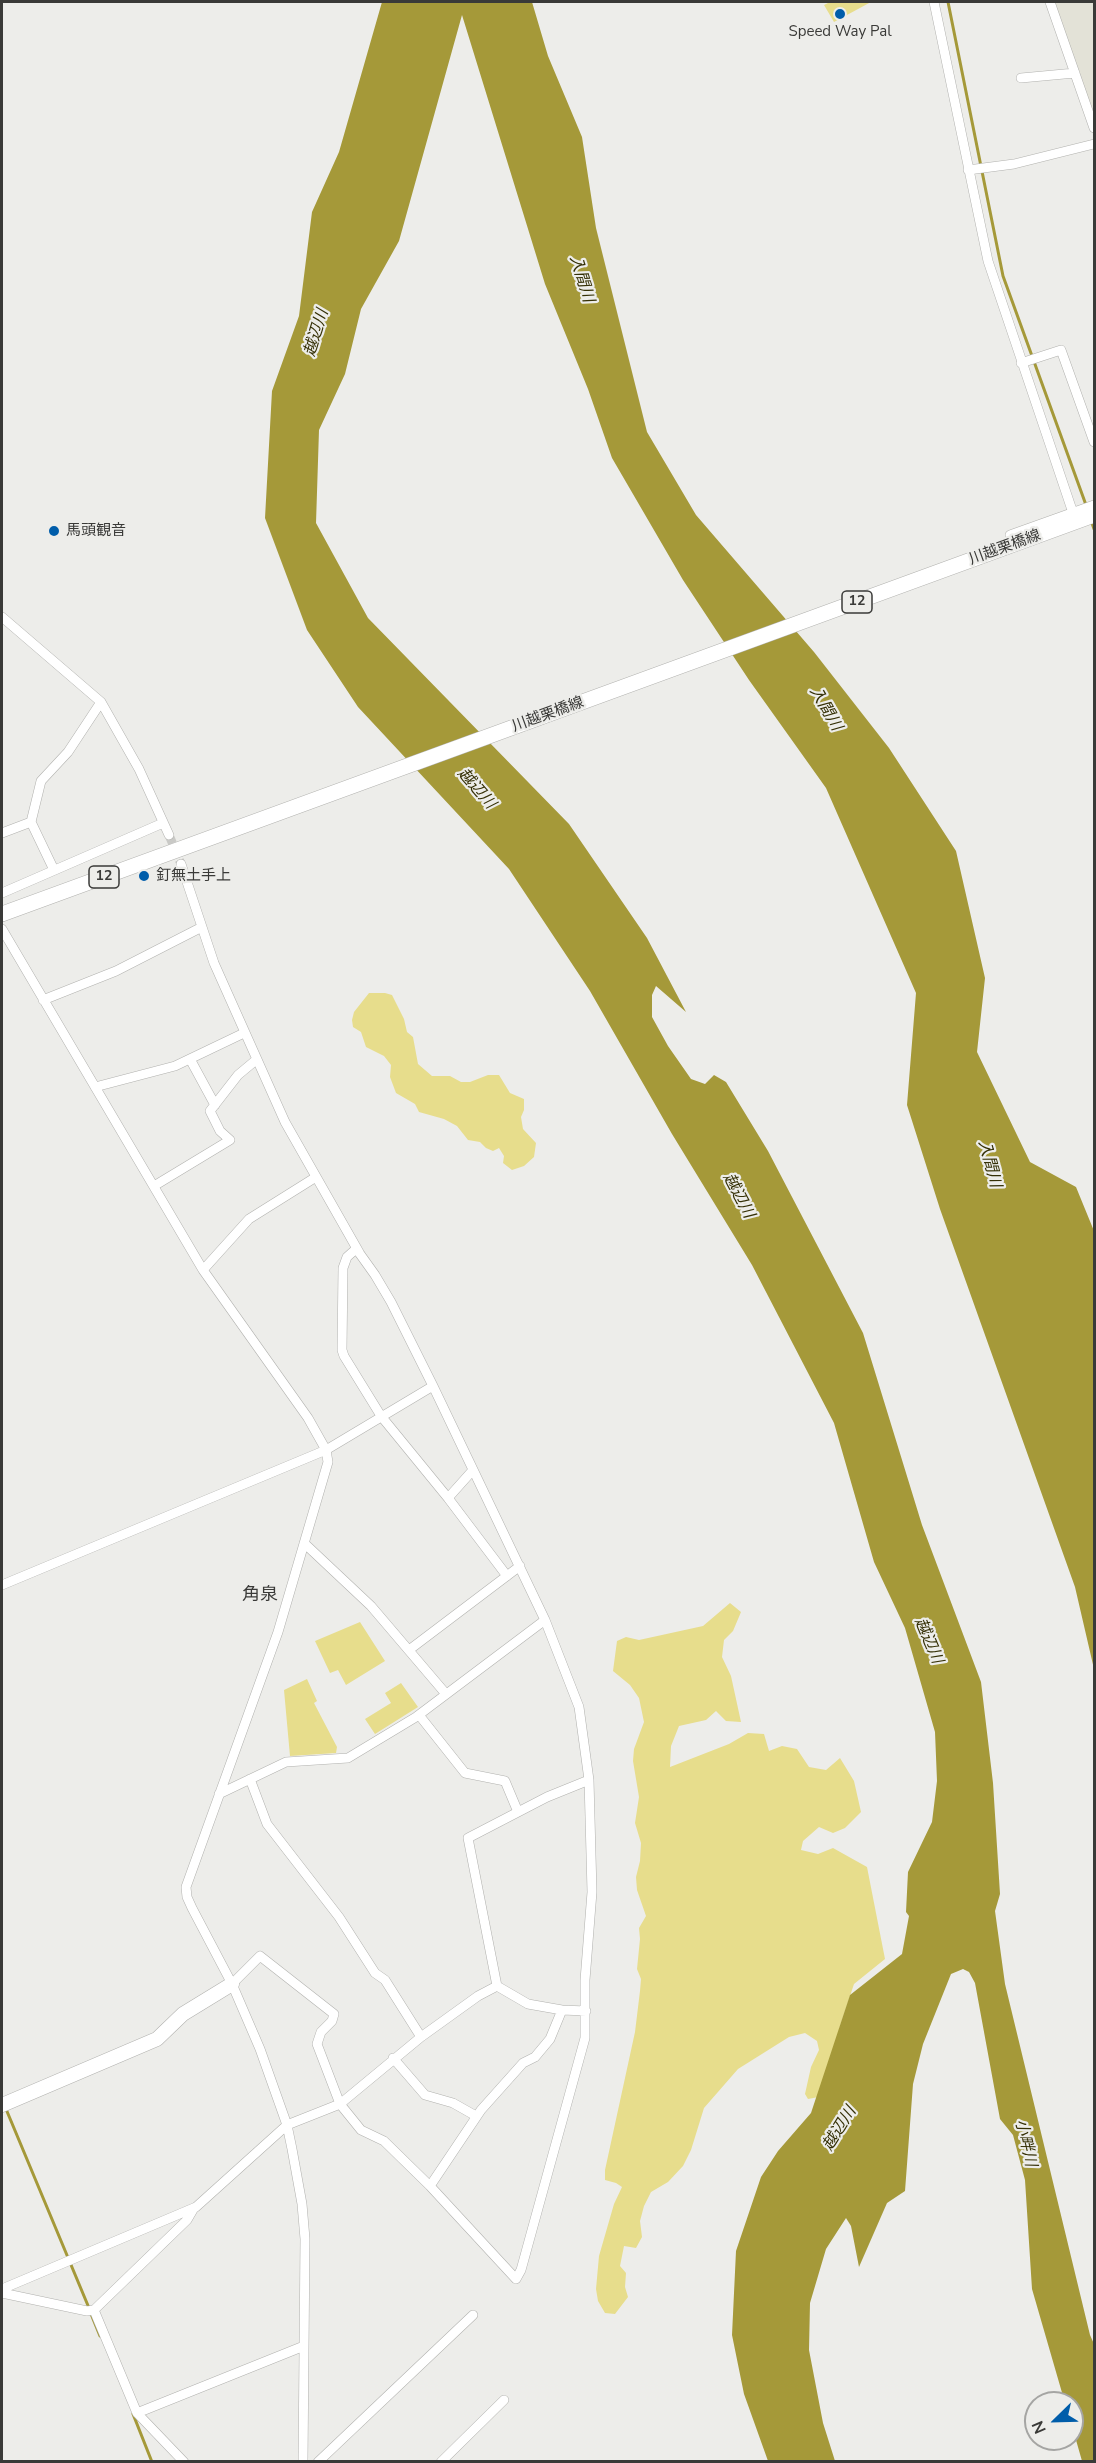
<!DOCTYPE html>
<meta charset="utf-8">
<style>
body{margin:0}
#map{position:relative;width:1096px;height:2463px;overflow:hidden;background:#ededea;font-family:"Nunito Sans",sans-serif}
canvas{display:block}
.frame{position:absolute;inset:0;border:3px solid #3a3a38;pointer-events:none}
.north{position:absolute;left:1024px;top:2391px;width:60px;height:60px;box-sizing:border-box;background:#ededea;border:2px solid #a5a5a3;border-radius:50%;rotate:247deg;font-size:16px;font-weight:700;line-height:24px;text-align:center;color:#3a3a38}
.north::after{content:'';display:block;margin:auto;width:21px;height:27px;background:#005daa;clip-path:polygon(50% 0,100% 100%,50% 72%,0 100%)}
</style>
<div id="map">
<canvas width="1096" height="2463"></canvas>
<div class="frame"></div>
<div class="north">N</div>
</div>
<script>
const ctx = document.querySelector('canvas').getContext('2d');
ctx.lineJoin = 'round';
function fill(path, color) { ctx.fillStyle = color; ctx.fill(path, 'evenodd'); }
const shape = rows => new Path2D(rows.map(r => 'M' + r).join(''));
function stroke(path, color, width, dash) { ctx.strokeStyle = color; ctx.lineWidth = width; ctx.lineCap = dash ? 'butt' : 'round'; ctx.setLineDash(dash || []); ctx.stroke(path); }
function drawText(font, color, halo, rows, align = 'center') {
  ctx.font = font + ' "Nunito Sans","Noto Sans JP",sans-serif'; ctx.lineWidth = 4.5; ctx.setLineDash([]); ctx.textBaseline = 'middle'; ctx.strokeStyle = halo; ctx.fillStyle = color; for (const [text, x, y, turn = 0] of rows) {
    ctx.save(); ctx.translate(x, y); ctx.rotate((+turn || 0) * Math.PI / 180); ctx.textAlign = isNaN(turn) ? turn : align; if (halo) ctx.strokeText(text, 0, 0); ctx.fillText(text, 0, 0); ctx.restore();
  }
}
const built = shape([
 [1052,2,1094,2,1094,118]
]);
const green = shape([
 [830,2,871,2,834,22,824,5],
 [369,993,385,993,392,995,404,1019,407,1032,413,1037,418,1064,432,1076,450,1076,461,1082,470,1082,488,1075,499,1075,510,1093,524,1099,524,1110,521,1117,523,1129,536,1143,534,1157,524,1166,512,1170,503,1163,504,1156,499,1148,493,1151,486,1148,480,1142,468,1140,457,1126,444,1119,419,1112,415,1104,396,1093,390,1077,391,1065,384,1056,366,1047,361,1032,353,1027,352,1020,354,1012],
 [730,1603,741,1612,733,1631,724,1640,722,1657,731,1676,741,1722,726,1721,716,1711,706,1720,679,1726,671,1746,670,1767,729,1744,748,1733,764,1734,769,1751,782,1746,797,1749,809,1767,826,1770,840,1758,854,1781,861,1812,845,1828,833,1833,819,1827,803,1841,801,1850,818,1854,833,1848,867,1867,885,1959,854,1984,840,2026,824,2096,808,2099,805,2094,811,2067,819,2050,817,2041,805,2033,789,2037,738,2069,704,2108,691,2150,683,2166,668,2182,651,2192,644,2206,640,2221,642,2237,636,2248,624,2246,620,2266,626,2273,625,2287,628,2297,615,2314,605,2313,598,2301,596,2289,599,2256,614,2204,622,2187,616,2183,605,2180,605,2170,635,2032,640,1991,641,1979,637,1969,640,1939,639,1928,646,1916,637,1890,636,1877,640,1861,641,1843,635,1823,639,1797,633,1761,634,1749,644,1722,639,1698,630,1685,613,1671,617,1641,626,1637,639,1640,703,1626],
 [360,1622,385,1661,346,1685,338,1670,330,1673,315,1641],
 [307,1679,317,1701,314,1703,337,1747,336,1753,290,1756,284,1690],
 [401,1683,418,1707,375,1734,365,1719,391,1703,385,1693]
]);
const water = shape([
 [382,2,532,2,548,56,582,137,596,228,647,432,696,515,814,652,889,748,956,851,985,978,977,1052,1030,1162,1076,1187,1094,1231,1094,1669,1075,1587,940,1209,907,1105,916,993,826,788,749,680,683,580,612,458,588,389,545,284,462,15,399,241,361,309,345,374,319,430,316,523,368,618,569,824,647,938,686,1012,656,986,652,995,652,1017,668,1046,691,1079,705,1084,714,1075,726,1082,768,1151,863,1333,922,1525,981,1682,993,1783,1000,1894,995,1911,1005,1984,1090,2335,1094,2344,1094,2461,1082,2461,1072,2426,1072,2403,1065,2403,1032,2289,1025,2180,1013,2135,1000,2119,975,1983,969,1972,963,1969,951,1974,923,2044,913,2084,905,2191,887,2203,859,2267,851,2226,846,2218,826,2249,810,2303,809,2350,823,2423,835,2461,768,2461,744,2394,732,2335,736,2251,761,2177,778,2151,811,2113,850,1995,902,1954,909,1916,906,1912,908,1872,932,1822,937,1781,935,1732,905,1628,874,1562,834,1423,752,1265,672,1134,590,991,509,869,358,707,307,630,265,518,272,391,299,316,312,212,339,152]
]);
const stream = shape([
 [948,2,1003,276,1086,505],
 [1091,520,1094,529],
 [6,2109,89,2308],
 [91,2314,100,2336],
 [133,2414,152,2462]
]);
const streetTunnel = shape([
 [169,835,181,864]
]);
const street = shape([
 [934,2,988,261,1073,513],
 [1050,2,1094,128],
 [1021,78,1075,73],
 [968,170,1014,164,1094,144],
 [1021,363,1061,350,1094,442],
 [1010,535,1094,505],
 [2,617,101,702,139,769,169,835],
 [31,822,54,870],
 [2,833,31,822,41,781,68,752,101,702],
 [181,864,214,963,285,1122,360,1254,375,1275,391,1302,433,1386,545,1620,579,1707,589,1780,592,1892,585,1980,585,2038,521,2270,516,2279,430,2186,384,2141,361,2130,340,2104,317,2044,321,2032,332,2021,334,2014,260,1956,232,1984],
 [2,893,163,823],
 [2,929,203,1270,308,1418,326,1450,328,1462,278,1632,186,1887,187,1897,192,1908,232,1984,260,2049,287,2125,292,2149,302,2204,305,2239,303,2462],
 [43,1000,116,971,202,927],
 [190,1059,215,1105],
 [95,1087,175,1066,244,1033],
 [154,1186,230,1140,220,1131,210,1111,238,1075,256,1060],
 [356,1249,347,1257,343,1268,342,1350,344,1356,381,1416,448,1498,507,1576],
 [203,1270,249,1219,316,1177],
 [448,1498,473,1470],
 [304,1543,371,1606,446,1694],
 [2,1585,326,1450,433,1386],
 [409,1650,520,1566],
 [419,1715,465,1773,505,1781,518,1812],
 [250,1779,267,1824,339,1917,375,1973,385,1980,421,2037],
 [219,1794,286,1762,348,1758,416,1717,545,1620],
 [497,1986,468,1838,547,1797,589,1780],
 [393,2058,425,2095,453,2103,476,2116],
 [430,2186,481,2110,523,2063,535,2057,550,2039,562,2010],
 [2,2289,196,2207,287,2125,340,2104,421,2037,478,1996,497,1986,528,2004,562,2010,586,2011],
 [2,2293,87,2311,94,2310,187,2220,194,2208],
 [94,2310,137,2413],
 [184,2462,137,2413,304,2346],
 [318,2462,473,2315],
 [441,2462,504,2400]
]);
const secondary = shape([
 [2,2105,157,2039,183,2014,232,1984]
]);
const primary = shape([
 [2,914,1094,515]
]);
const markers = [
 [840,14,6,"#005daa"],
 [54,531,6,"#005daa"],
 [144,876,6,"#005daa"]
];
const shields = [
 [857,602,30],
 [104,877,30]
];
const shieldNames = [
 ["12",857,602],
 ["12",104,877]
];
const poiNames = [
 ["Speed Way Pal",840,32,"center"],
 ["馬頭観音",66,531],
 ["釘無土手上",156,876]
];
const streetNames = [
 ["川越栗橋線",1005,548,-20],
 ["川越栗橋線",548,715,-20]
];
const waterNames = [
 ["入間川",581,279,73],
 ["越辺川",317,333,-73],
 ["入間川",825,709,60],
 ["越辺川",476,789,49],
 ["入間川",989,1164,75],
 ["越辺川",738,1196,62],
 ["越辺川",928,1641,67],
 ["越辺川",840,2129,-58],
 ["小畔川",1025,2143,77]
];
const quarterNames = [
 ["角泉",260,1596]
];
fill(built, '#e3e2d7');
fill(green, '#e7dd8c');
fill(water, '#a59939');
stroke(stream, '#a59939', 3);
stroke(streetTunnel, '#c9c9c6', 9, [9, 4.5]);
stroke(street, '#b1b1ae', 10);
stroke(secondary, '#b1b1ae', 15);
stroke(primary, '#b1b1ae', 16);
stroke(street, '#fff', 9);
stroke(secondary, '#fff', 14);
stroke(primary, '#fff', 15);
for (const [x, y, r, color] of markers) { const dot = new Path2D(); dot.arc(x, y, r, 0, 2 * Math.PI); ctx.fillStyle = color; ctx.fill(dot); stroke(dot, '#ededea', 2); }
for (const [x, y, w] of shields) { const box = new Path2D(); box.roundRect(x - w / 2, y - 11, w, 22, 4.5); ctx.fillStyle = '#ededea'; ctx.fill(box); stroke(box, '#3a3a38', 1.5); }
drawText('bold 14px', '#3a3a38', null, shieldNames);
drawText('15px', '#3a3a38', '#ededea', poiNames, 'left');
drawText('15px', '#3a3a38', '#ededea', streetNames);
drawText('italic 16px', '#353006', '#ededea', waterNames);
drawText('18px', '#3a3a38', '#ededea', quarterNames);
</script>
